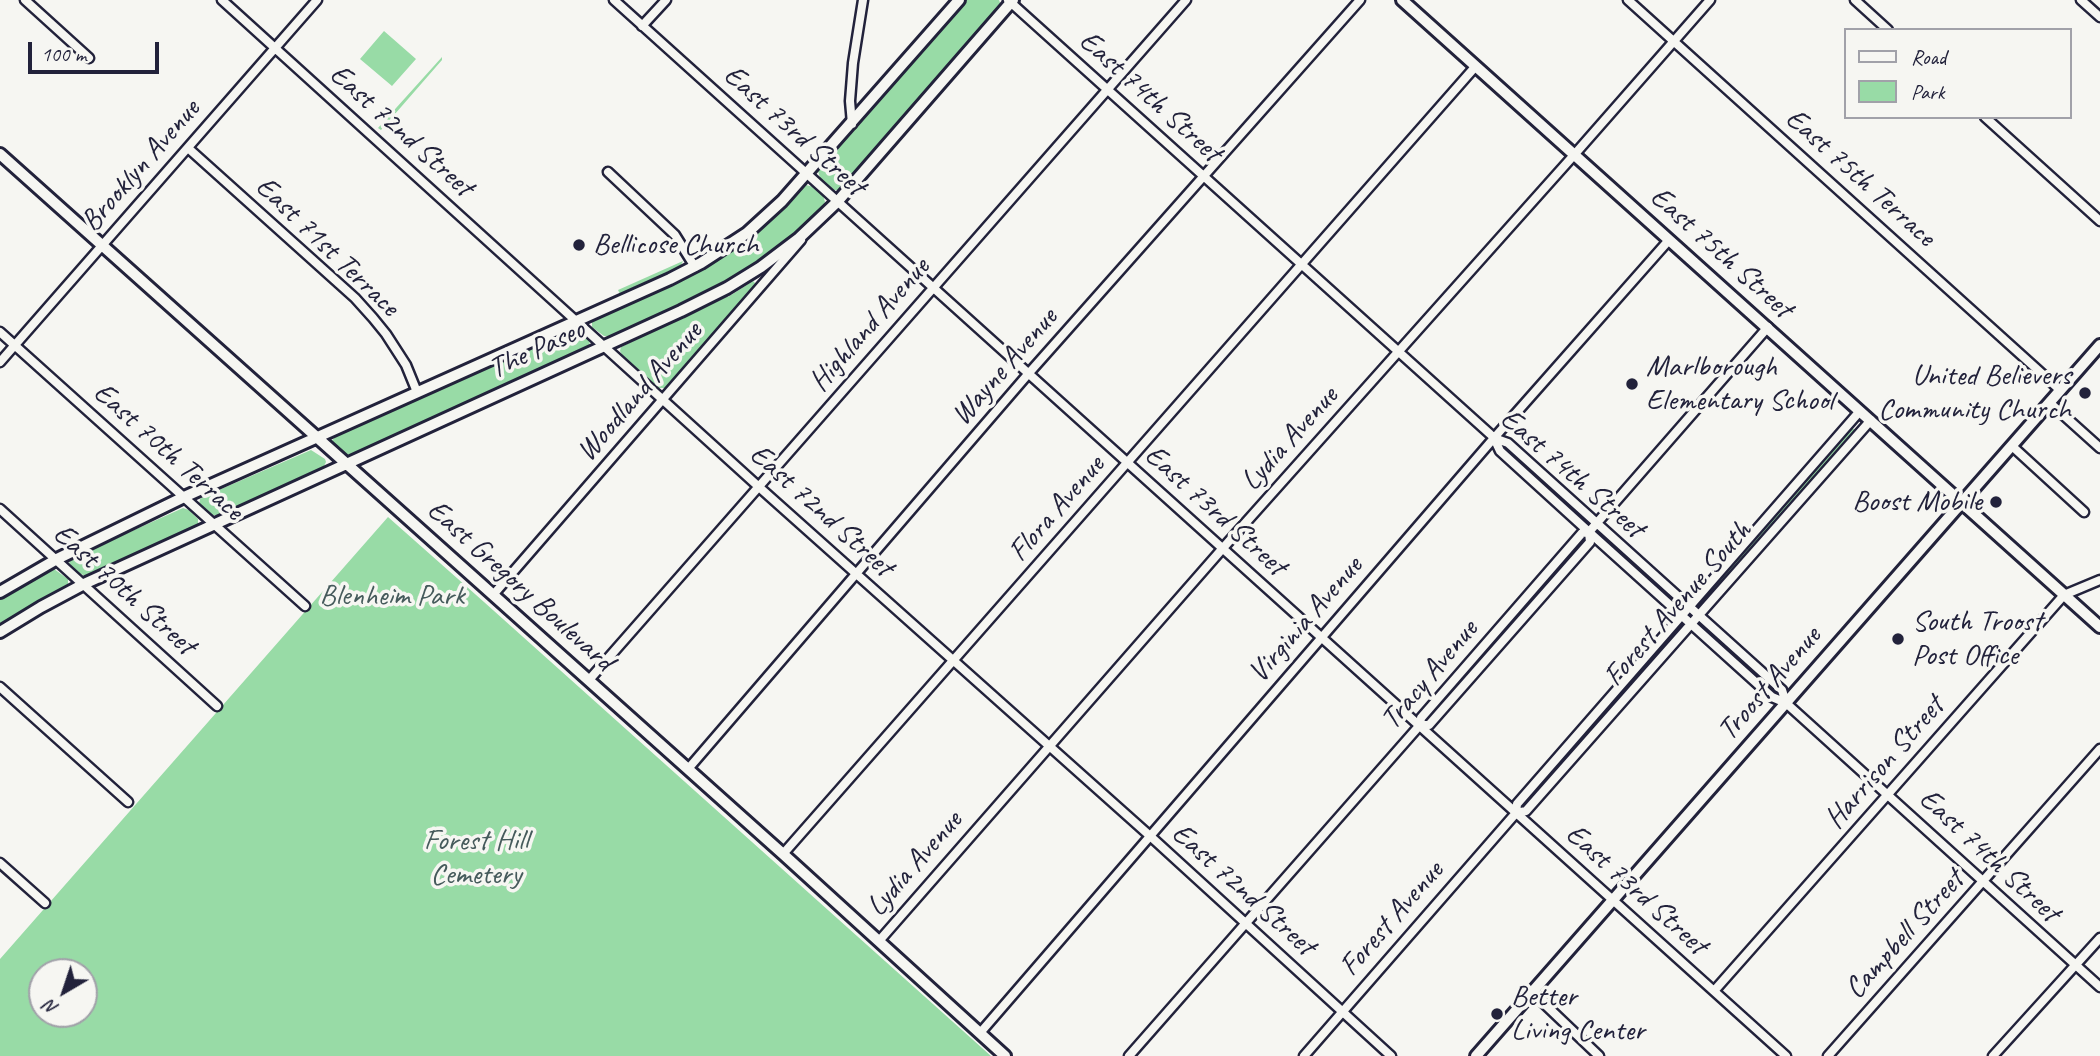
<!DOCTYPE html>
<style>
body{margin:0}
#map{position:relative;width:2100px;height:1056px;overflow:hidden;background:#f6f6f2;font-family:Caveat,sans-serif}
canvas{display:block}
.legend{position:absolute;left:1844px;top:28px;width:228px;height:91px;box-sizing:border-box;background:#f6f6f2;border:2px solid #a1a1a9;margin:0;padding:9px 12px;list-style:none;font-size:21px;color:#22223b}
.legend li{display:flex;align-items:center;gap:14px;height:35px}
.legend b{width:35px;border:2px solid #a1a1a9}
.north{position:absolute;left:28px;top:958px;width:70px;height:70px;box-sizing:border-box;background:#f6f6f2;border:2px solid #a1a1a9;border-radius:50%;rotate:219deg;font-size:19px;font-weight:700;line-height:28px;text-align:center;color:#22223b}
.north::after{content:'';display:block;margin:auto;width:24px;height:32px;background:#22223b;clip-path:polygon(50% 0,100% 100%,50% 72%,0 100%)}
.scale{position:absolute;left:28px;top:42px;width:131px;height:32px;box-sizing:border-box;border:4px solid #22223b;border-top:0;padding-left:9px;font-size:21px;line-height:24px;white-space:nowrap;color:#22223b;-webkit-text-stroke:5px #f6f6f2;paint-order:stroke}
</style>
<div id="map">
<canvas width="2100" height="1056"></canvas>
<ul class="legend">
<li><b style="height:9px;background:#f6f6f2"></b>Road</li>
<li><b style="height:19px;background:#98dba6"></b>Park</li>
</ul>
<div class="north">N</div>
<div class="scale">100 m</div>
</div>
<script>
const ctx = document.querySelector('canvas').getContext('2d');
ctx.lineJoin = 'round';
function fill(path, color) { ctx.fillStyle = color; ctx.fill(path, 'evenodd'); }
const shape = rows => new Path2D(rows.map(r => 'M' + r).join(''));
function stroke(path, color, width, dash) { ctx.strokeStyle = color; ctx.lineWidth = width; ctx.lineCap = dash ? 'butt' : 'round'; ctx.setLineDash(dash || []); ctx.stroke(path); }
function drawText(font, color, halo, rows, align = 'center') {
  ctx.font = font + ' Caveat,sans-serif'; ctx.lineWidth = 7; ctx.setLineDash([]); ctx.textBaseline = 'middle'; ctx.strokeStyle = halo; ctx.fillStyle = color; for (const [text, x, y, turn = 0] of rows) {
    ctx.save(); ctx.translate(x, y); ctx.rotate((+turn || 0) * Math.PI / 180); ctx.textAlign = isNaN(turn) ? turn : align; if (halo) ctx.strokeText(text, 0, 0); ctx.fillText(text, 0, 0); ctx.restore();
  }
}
const green = shape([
 [967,0,999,0,1002,8,842,190,834,190,820,178,818,171,819,167],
 [384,31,416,59,392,86,360,59],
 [442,57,442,60,381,130,378,128],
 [806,185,814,187,823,195,825,202,822,209,771,252,741,272,696,298,613,336,604,336,592,327,592,321,595,319,689,276,739,246,777,214],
 [683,261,680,267,620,294,618,290],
 [753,281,757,285,666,388,659,388,622,355,620,351,621,347,727,296,728,297],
 [572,330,578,330,590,340,589,347,350,455,343,454,331,442,335,437],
 [1852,428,1855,430,1850,439,1701,607,1698,607,1696,604,1849,429],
 [1506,448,1510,449,1583,515,1584,521,1582,521,1504,451],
 [311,450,325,459,326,462,323,468,219,515,211,515,199,505,200,499,205,496],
 [183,508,189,510,198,519,198,524,196,526,86,576,78,573,69,563,72,558],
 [388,517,484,602,991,1056,0,1056,0,959],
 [42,972,84,972,84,1014,42,1014],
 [1585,536,1588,536,1585,542,1430,718,1428,717,1427,715],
 [1604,536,1608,537,1683,606,1682,609,1680,609,1602,539],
 [54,569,68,579,68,584,0,625,0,598,50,570],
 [1702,622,1743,658,1739,663,1700,627,1698,625],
 [1682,624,1685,625,1684,627,1527,806,1524,805,1524,802]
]);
const street = shape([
 [25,0,89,58],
 [222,0,759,487,1149,835,1391,1056],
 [614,0,1786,1056],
 [1008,0,1490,434,1494,438,1508,443,1702,618,1782,690,1786,703,2100,987],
 [1628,0,2060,390],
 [1855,0,1888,30],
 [2081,0,2100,17],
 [642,26,666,0],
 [1985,117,2100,221],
 [852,124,850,101,853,63,863,0],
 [188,148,355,298,373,318,386,334,406,365,417,392],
 [608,172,675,235,695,267],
 [0,332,305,606],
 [0,362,317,0],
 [2050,403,2100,448],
 [1494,438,1500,451,1589,532,1772,697,1786,703],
 [2012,446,2084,512],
 [0,509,217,706],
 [493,595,801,240],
 [589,680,1186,0],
 [0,687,128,802],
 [1420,725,1429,725,1590,542,1589,532],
 [688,769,1029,373,1360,0],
 [1516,813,1526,811,1871,420],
 [1516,813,1517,804,1860,411],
 [783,854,1475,67],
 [0,863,45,903],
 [879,941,1223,548,1574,155,1710,0],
 [1714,991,2064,595,2100,580],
 [1532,992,1599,1056],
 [980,1033,1494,438,1669,240],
 [1129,1056,1420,725,1421,718,1582,533,1589,532,1768,327],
 [1304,1056,1516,813],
 [1828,1056,2100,749],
 [1993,1056,2100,938]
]);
const secondary = shape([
 [1402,0,2100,627],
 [0,154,783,854,1005,1056],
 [0,592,57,559,184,497,670,279,701,263,747,233,782,201,959,0],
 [0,632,41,607,84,584,681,311,727,288,761,267,798,239,838,201,1013,0],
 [1476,1056,2100,345]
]);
const markers = [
 [579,245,7,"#22223b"],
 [1632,384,7,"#22223b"],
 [2085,393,7,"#22223b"],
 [1996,502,7,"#22223b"],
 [1898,639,7,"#22223b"],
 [1497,1014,7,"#22223b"]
];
const streetNames = [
 ["East 74th Street",1150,97,42],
 ["East 72nd Street",401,131,42],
 ["East 73rd Street",794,131,42],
 ["Brooklyn Avenue",141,166,-49],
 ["East 75th Terrace",1860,178,42],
 ["East 71st Terrace",327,247,44],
 ["East 75th Street",1721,253,42],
 ["Highland Avenue",870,325,-49],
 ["The Paseo",537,350,-25],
 ["Wayne Avenue",1005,367,-49],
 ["Woodland Avenue",640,392,-49],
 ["Lydia Avenue",1290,439,-48],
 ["East 70th Terrace",168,452,42],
 ["East 74th Street",1572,474,41],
 ["Flora Avenue",1057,509,-49],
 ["East 72nd Street",821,511,42],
 ["East 73rd Street",1215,511,42],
 ["East Gregory Boulevard",520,586,42],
 ["East 70th Street",124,590,42],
 ["Forest Avenue South",1678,604,-49],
 ["Virginia Avenue",1306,620,-49],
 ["Tracy Avenue",1430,675,-50],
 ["Troost Avenue",1770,684,-49],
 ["Harrison Street",1885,763,-49],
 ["East 74th Street",1989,856,43],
 ["Lydia Avenue",915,864,-49],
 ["East 72nd Street",1243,890,42],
 ["East 73rd Street",1636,890,42],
 ["Forest Avenue",1392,919,-49],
 ["Campbell Street",1905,935,-48]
];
const poiNames = [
 ["Bellicose Church",593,245],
 ["Marlborough",1646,367],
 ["Elementary School",1646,401],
 ["United Believers",2071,376,"right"],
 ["Community Church",2071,410,"right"],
 ["Boost Mobile",1982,502,"right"],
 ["South Troost",1912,622],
 ["Post Office",1912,656],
 ["Better",1511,997],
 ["Living Center",1511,1031]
];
const parkNames = [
 ["Blenheim Park",392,596],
 ["Forest Hill",476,841],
 ["Cemetery",476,875]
];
fill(green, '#98dba6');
stroke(street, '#22223b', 13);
stroke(secondary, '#22223b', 16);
stroke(street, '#f6f6f2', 8);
stroke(secondary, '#f6f6f2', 10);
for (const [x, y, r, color] of markers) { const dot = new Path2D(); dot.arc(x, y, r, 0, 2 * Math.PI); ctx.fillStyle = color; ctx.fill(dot); stroke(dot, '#f6f6f2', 2.5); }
drawText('30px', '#22223b', '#f6f6f2', streetNames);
drawText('30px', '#22223b', '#f6f6f2', poiNames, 'left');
drawText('30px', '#455a5b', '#f6f6f2', parkNames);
</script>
